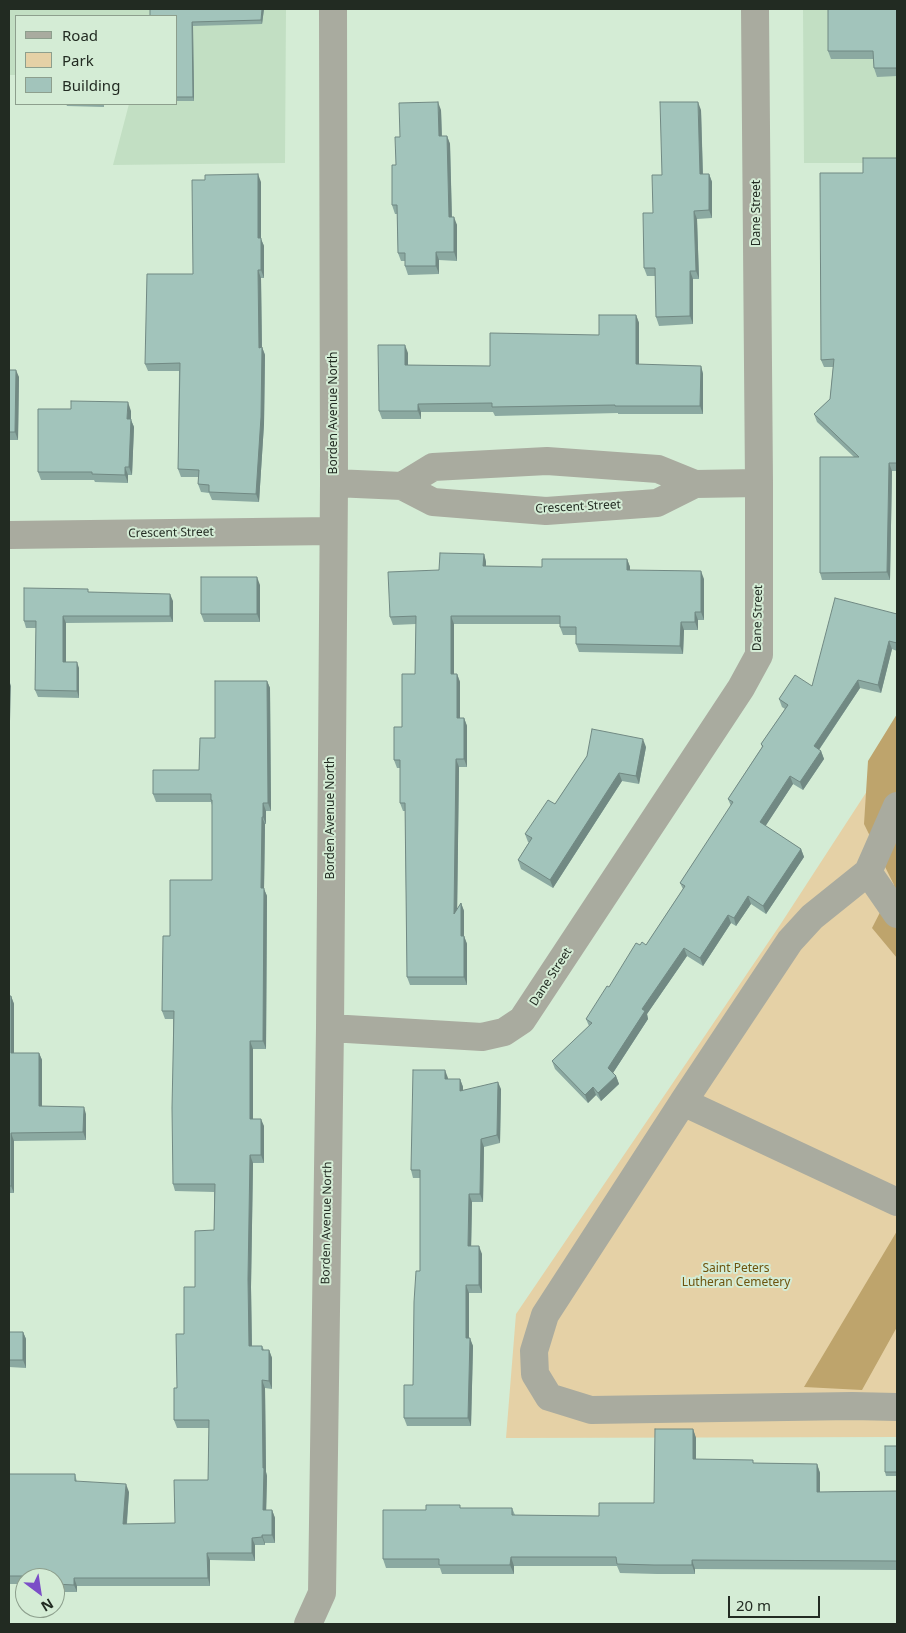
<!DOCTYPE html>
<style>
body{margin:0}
#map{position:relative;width:906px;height:1633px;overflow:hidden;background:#d4ecd5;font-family:"Noto Sans",sans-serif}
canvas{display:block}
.frame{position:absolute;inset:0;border:10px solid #222b22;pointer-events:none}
.legend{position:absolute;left:15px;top:15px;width:162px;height:90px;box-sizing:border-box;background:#d4ecd5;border:1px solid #8d9f8d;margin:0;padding:6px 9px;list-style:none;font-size:15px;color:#222b22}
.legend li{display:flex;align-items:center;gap:10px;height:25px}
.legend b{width:25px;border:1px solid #8d9f8d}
.north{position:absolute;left:15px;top:1568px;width:50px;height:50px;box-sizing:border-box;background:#d4ecd5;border:1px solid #8d9f8d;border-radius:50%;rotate:149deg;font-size:14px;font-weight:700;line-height:20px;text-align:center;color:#222b22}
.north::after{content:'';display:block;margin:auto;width:18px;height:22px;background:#7b4ec7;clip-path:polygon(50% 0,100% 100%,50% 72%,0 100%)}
.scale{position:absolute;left:728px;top:1596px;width:92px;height:22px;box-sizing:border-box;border:2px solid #222b22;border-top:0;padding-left:6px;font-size:15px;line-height:18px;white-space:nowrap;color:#222b22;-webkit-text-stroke:4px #d4ecd5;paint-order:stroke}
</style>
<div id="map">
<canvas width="906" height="1633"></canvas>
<div class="frame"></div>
<ul class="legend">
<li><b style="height:6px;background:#a9ab9f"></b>Road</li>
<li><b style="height:14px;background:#e5d1a6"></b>Park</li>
<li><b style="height:14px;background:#a2c4bb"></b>Building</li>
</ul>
<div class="north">N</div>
<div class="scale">20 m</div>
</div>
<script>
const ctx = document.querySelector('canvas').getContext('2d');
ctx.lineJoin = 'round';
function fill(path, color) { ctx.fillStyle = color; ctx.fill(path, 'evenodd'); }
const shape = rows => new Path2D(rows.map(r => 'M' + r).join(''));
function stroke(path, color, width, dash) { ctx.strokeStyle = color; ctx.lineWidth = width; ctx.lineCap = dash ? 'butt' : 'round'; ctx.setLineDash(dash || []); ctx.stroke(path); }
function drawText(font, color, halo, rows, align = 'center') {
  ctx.font = font + ' "Noto Sans",sans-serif'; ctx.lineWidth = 4; ctx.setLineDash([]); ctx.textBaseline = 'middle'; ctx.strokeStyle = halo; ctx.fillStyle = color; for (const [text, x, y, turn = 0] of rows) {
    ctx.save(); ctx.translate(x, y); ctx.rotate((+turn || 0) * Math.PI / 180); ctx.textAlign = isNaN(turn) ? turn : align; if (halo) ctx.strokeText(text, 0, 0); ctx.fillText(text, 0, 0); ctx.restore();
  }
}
const built = shape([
 [9,9,286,9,285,163,113,165,129,104,176,104,176,16,16,16,16,75,9,75],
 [803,9,897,9,897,163,804,163]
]);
const green = shape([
 [897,745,897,1437,506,1438,516,1314,780,925]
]);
const forest = shape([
 [897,714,897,958,872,928,894,885,864,824,868,761],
 [897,1231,897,1327,862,1390,804,1387]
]);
const minor = shape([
 [334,483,402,486,433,502,546,511,657,503,695,484],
 [402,486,433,467,547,461,658,469,695,484,759,483],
 [9,535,333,531],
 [868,872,897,914],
 [330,1028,482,1037,504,1032,522,1020,741,688,759,655,759,483,755,9],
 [683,1102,790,941,812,917,868,872,897,806],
 [897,1202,683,1102,545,1315,534,1351,535,1374,549,1397,591,1410,852,1406,897,1407],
 [308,1624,322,1593,330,1028,334,483,333,9]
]);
const wall = shape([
 [150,9,264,9,262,24,193,26,194,101,176,101,176,16],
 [897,9,897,76,877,77,874,68,873,59,831,59,828,51],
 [66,104,104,104,104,107,67,106],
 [441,110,442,136,447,136,450,144,452,217,457,225,457,261,439,260,439,274,408,275,405,266,405,261,401,261,398,253,397,214,395,214,392,205,396,165,400,137],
 [701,110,703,174,709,174,712,182,712,218,697,219,699,279,693,279,693,324,659,326,656,317,655,276,647,276,644,268,653,213],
 [897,158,897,471,892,471,890,580,822,580,820,573,854,457,817,422,814,414,830,399,833,367,824,367,821,360,863,173],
 [261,182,261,239,264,246,264,278,261,278,262,347,265,355,264,424,259,502,212,500,209,493,201,492,198,484,198,477,181,477,178,469,179,371,148,371,145,364,193,274],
 [636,315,639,323,639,365,701,366,703,374,703,414,618,414,618,413,495,416,493,412,421,412,421,419,382,419,379,411,408,353,408,365,490,366,599,335],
 [9,370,19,377,18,440,9,440],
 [131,411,131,420,134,427,132,475,128,475,128,483,95,482,94,480,41,480,38,472],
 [484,554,486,562,486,566,542,567,627,559,630,567,630,570,704,579,704,620,698,620,698,630,684,630,683,654,579,652,576,644,576,635,563,635,560,627,560,624,454,624,454,674,457,674,460,682,460,718,464,718,467,726,467,767,459,767,457,909,461,903,464,911,464,936,467,944,467,985,410,985,407,977,405,811,403,811,400,803,400,768,397,768,394,760,415,674,416,624,393,625,390,617,439,570],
 [260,585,260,622,204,622,201,614],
 [89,592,173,601,173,622,66,623,66,662,79,668,79,698,38,697,35,690,36,628,26,628,24,621],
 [897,614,897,651,892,649,881,693,860,688,819,750,821,751,824,759,803,790,793,784,765,826,801,849,804,857,766,914,751,904,736,926,731,923,703,966,687,956,647,1014,648,1019,613,1073,616,1076,619,1084,601,1101,596,1095,588,1103,555,1069,552,1061,589,1026,586,1019,640,945,646,945,683,889,680,883,731,806,728,799,762,747,761,744,785,709,782,707,779,699,812,686],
 [267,681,270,688,271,811,266,811,266,824,265,824,264,889,267,896,266,1049,253,1049,253,1119,264,1126,264,1163,253,1163,251,1287,252,1346,262,1346,264,1350,269,1350,272,1358,272,1389,265,1388,266,1472,267,1476,266,1510,272,1510,275,1518,275,1543,265,1543,265,1545,255,1545,255,1561,210,1560,210,1586,77,1586,77,1592,55,1592,55,1578,25,1578,25,1584,9,1584,9,1474,75,1474,77,1482,129,1492,127,1524,175,1523,208,1480,209,1428,177,1428,174,1420,177,1388,184,1334,195,1287,214,1230,214,1192,175,1191,173,1184,173,1019,165,1019,162,1011,170,936,212,880,212,805,211,802,156,802,153,794,199,770,215,738],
 [646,747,639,784,622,781,553,888,521,869,518,860,529,842,528,842,525,834,555,804,587,756],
 [9,996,11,996,14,1004,14,1053,39,1053,42,1060,42,1106,86,1114,86,1140,14,1141,14,1193,9,1193],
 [448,1078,448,1079,460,1079,463,1087,463,1090,501,1089,500,1143,484,1147,483,1202,472,1202,471,1246,482,1254,482,1293,469,1293,469,1338,473,1346,471,1426,407,1426,404,1418,413,1385,420,1271,420,1178,413,1178,411,1170],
 [9,1332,23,1332,26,1339,26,1368,9,1367],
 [693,1429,696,1438,696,1459,754,1463,817,1464,820,1473,820,1492,897,1491,897,1570,695,1569,695,1574,657,1574,620,1573,617,1566,514,1566,514,1574,442,1574,440,1568,386,1568,383,1559,426,1510,461,1508,512,1508,515,1515,599,1516,654,1503],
 [897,1446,897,1476,886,1476,885,1472]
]);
const shadedWall = shape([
 [262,9,264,9,262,24,261,20],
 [192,22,193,26,194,101,193,97],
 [438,102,441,110,442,144,439,136],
 [698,102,701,110,703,182,700,174],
 [447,136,450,144,452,225,449,217],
 [258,174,261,182,261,239,264,246,264,278,261,270,258,238],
 [709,174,712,182,712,218,709,210],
 [694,211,697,219,699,279,696,271],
 [454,217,457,225,457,261,454,252],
 [436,252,439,260,439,274,436,266],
 [258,270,261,278,262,355,259,348],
 [690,271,693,279,693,324,690,316],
 [636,315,639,323,639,372,636,364],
 [405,345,408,353,408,373,405,365],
 [262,347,265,355,264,424,259,502,256,494],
 [701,366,703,374,703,414,700,406],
 [16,370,19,377,18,440,15,432],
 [128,402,131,411,131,420,134,427,132,475,129,467,127,419],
 [418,404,421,412,421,419,418,411],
 [889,463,892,471,890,580,887,572],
 [125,467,128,475,128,483,125,475],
 [484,554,486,562,486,574,483,566],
 [627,559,630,567,630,578,627,570],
 [701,571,704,579,704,620,701,612],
 [257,577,260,585,260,622,257,614],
 [170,594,173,601,173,622,170,616],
 [695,612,698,620,698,630,695,622],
 [63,616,66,623,66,668,63,662],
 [451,616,454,624,454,682,451,674],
 [681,622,684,630,683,654,680,646],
 [889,641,892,649,881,693,878,685],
 [77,662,79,668,79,698,77,691],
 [457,674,460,682,460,726,457,718],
 [9,680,11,686,9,756],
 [858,680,860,688,816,754,814,746],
 [267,681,270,688,271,811,268,803],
 [464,718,467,726,467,767,464,759],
 [643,739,646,747,639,784,636,776],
 [821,751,824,759,803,790,800,782],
 [456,759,459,767,457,922,454,914],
 [619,773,622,781,553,888,550,880],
 [790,776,793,784,763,830,760,822],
 [263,803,266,811,266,824,263,817],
 [262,817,265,824,264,889,267,896,266,1049,263,1041,261,888],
 [801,849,804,857,766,914,763,906],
 [748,896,751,904,736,926,734,918],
 [461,903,464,911,464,944,461,936],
 [728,915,731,923,703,966,700,958],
 [464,936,467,944,467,985,464,977],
 [684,948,687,956,647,1014,648,1019,611,1076,608,1068,642,1009],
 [11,996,14,1004,14,1061,11,1053],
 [250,1041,253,1049,253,1127,250,1119],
 [39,1053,42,1060,42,1114,39,1106],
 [445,1070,448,1078,448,1087,445,1079],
 [616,1076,619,1084,601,1101,598,1093],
 [460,1079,463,1087,463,1099,460,1091],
 [498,1082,501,1089,500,1143,497,1135],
 [593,1087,596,1095,588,1103,585,1095],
 [84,1107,86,1114,86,1140,83,1132],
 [261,1119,264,1126,264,1163,261,1155],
 [11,1133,14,1141,14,1193,11,1186],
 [481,1139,484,1147,483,1202,480,1194],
 [250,1155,253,1163,251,1287,252,1354,249,1346,248,1279],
 [469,1194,472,1202,471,1254,468,1246],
 [479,1246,482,1254,482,1293,479,1285],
 [466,1285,469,1293,469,1346,466,1338],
 [23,1332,26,1339,26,1368,23,1360],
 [470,1338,473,1346,471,1426,468,1418],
 [269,1350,272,1358,272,1389,269,1381],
 [262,1380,265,1388,266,1472,267,1476,266,1518,263,1510],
 [693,1429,696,1438,696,1468,693,1459],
 [817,1464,820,1473,820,1501,817,1492],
 [126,1484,129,1492,126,1531,123,1524],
 [272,1510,275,1518,275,1543,272,1535],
 [262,1535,265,1543,265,1545,262,1537],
 [252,1538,255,1545,255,1561,252,1553],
 [207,1553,210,1560,210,1586,208,1578],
 [511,1557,514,1566,514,1574,510,1565],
 [692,1560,695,1569,695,1574,692,1565],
 [74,1578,77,1586,77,1592,74,1585]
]);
const building = shape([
 [150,9,262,9,261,20,192,22,193,97,176,97,176,16,150,16,150,9],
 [828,9,897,9,897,68,874,68,873,51,828,51,828,9],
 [438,102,439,136,447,136,449,217,454,217,454,252,436,252,436,266,405,266,405,253,398,253,397,205,392,205,392,165,396,165,395,137,400,137,399,103,438,102],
 [660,102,698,102,700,174,709,174,709,210,694,211,696,271,690,271,690,316,656,317,655,268,644,268,643,213,653,213,652,175,662,175,660,102],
 [863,158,897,158,897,463,889,463,887,572,820,573,820,457,859,457,814,414,830,399,834,359,821,360,820,173,863,173,863,158],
 [258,174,258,238,261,238,261,270,258,270,259,348,262,347,261,417,256,494,209,492,209,485,198,484,199,470,178,469,180,363,145,364,147,274,193,274,192,180,205,180,205,175,258,174],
 [599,315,636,315,636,364,701,366,700,406,615,406,615,405,492,407,492,403,418,404,418,411,379,411,378,345,405,345,405,365,490,366,490,333,599,335,599,315],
 [9,370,16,370,15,432,9,432,9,370],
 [71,401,128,402,127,419,131,419,129,467,125,467,125,475,92,474,92,472,38,472,38,409,71,409,71,401],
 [440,553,484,554,483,566,542,567,542,559,627,559,627,570,701,571,701,612,695,612,695,622,681,622,680,646,576,644,576,627,560,627,560,616,451,616,451,674,457,674,457,718,464,718,464,759,456,759,454,914,461,903,461,936,464,936,464,977,407,977,405,803,400,803,400,760,394,760,394,727,402,727,402,674,415,674,416,616,390,617,388,572,439,570,440,553],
 [201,577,257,577,257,614,201,614,201,577],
 [24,588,88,589,88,592,170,594,170,616,63,616,63,662,77,662,77,691,35,690,36,621,24,621,24,588],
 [835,598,897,614,897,643,889,641,878,685,858,680,814,746,821,751,800,782,790,776,760,822,801,849,763,906,748,896,734,918,728,915,700,958,684,948,642,1009,645,1011,608,1068,616,1076,598,1093,593,1087,585,1095,552,1061,592,1023,586,1019,607,986,609,987,636,943,640,945,642,942,646,945,685,886,680,883,733,802,728,799,763,746,761,744,788,705,779,699,795,675,812,686,835,598],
 [215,681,267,681,268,803,263,803,263,817,262,817,261,888,264,888,263,1041,250,1041,250,1119,261,1119,261,1155,250,1155,248,1279,249,1346,262,1346,262,1350,269,1350,269,1381,262,1380,263,1468,264,1468,263,1510,272,1510,272,1535,262,1535,262,1537,252,1538,252,1553,207,1553,208,1578,74,1578,74,1585,55,1584,55,1578,28,1578,28,1576,9,1576,9,1474,75,1474,75,1481,126,1484,123,1524,175,1523,174,1480,208,1480,209,1420,174,1420,174,1388,177,1388,176,1334,184,1334,184,1287,195,1287,195,1231,214,1230,215,1184,173,1184,172,1108,174,1011,162,1011,163,936,170,936,170,880,212,880,212,800,211,800,211,794,153,794,153,770,199,770,200,738,215,738,215,681],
 [592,729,643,739,636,776,619,773,550,880,518,860,532,838,525,834,548,800,555,804,587,756,592,729],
 [9,996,11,996,11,1053,39,1053,39,1106,84,1107,83,1132,11,1133,11,1186,9,1186,9,996],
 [413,1070,445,1070,445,1079,460,1079,460,1091,498,1082,497,1135,481,1139,480,1194,469,1194,468,1246,479,1246,479,1285,466,1285,466,1338,470,1338,468,1418,404,1418,404,1385,413,1385,414,1302,416,1271,420,1271,420,1170,411,1170,413,1070],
 [9,1332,23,1332,23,1360,9,1360,9,1332],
 [655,1429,693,1429,693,1459,753,1460,753,1463,817,1464,817,1492,897,1491,897,1561,692,1560,692,1565,654,1565,617,1564,616,1557,511,1557,510,1565,439,1565,439,1559,383,1559,383,1510,426,1510,426,1505,460,1505,460,1508,512,1508,512,1515,599,1516,599,1503,654,1503,655,1429],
 [885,1446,897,1446,897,1472,885,1472,885,1446]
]);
const streetNames = [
 ["Dane Street",757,213,-90],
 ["Borden Avenue North",334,413,-90],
 ["Crescent Street",578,507,-3],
 ["Crescent Street",171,533,-1],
 ["Dane Street",758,618,-89],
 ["Borden Avenue North",331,818,-90],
 ["Dane Street",551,977,-57],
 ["Borden Avenue North",327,1223,-89]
];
const parkNames = [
 ["Saint Peters",736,1269],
 ["Lutheran Cemetery",736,1283]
];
fill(built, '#c2dfc3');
fill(green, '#e5d1a6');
fill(forest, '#bea46c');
stroke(minor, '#a9ab9f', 28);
fill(wall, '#8ba9a1');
fill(shadedWall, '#718983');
fill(building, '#a2c4bb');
stroke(building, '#718983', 1);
drawText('12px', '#222b22', '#d4ecd5', streetNames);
drawText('12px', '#6d530d', '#d4ecd5', parkNames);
</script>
